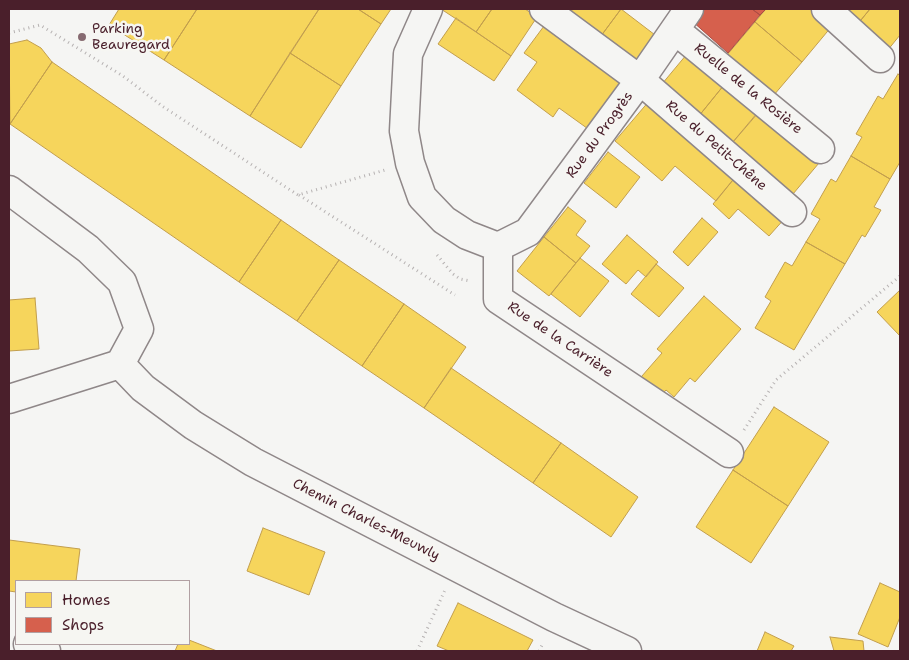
<!DOCTYPE html>
<meta charset="utf-8">
<style>
body{margin:0}
#map{position:relative;width:909px;height:660px;overflow:hidden;background:#f5f5f3;font-family:"Shantell Sans",sans-serif}
canvas{display:block}
.frame{position:absolute;inset:0;border:10px solid #4a1f2b;pointer-events:none}
.legend{position:absolute;left:15px;top:580px;width:175px;height:65px;box-sizing:border-box;background:#f6f6f2;border:1px solid #b1a0a2;margin:0;padding:6px 9px;list-style:none;font-size:15px;color:#4a1f2b}
.legend li{display:flex;align-items:center;gap:10px;height:25px}
.legend b{width:25px;border:1px solid #b1a0a2}
</style>
<div id="map">
<canvas width="909" height="660"></canvas>
<div class="frame"></div>
<ul class="legend">
<li><b style="height:14px;background:#f6d55c"></b>Homes</li>
<li><b style="height:14px;background:#d6604d"></b>Shops</li>
</ul>
</div>
<script>
const ctx = document.querySelector('canvas').getContext('2d');
ctx.lineJoin = 'round';
function fill(path, color) { ctx.fillStyle = color; ctx.fill(path, 'evenodd'); }
const shape = rows => new Path2D(rows.map(r => 'M' + r).join(''));
function stroke(path, color, width, dash) { ctx.strokeStyle = color; ctx.lineWidth = width; ctx.lineCap = dash ? 'butt' : 'round'; ctx.setLineDash(dash || []); ctx.stroke(path); }
function drawText(font, color, halo, rows, align = 'center') {
  ctx.font = font + ' "Shantell Sans",sans-serif'; ctx.lineWidth = 5; ctx.setLineDash([]); ctx.textBaseline = 'middle'; ctx.strokeStyle = halo; ctx.fillStyle = color; for (const [text, x, y, turn = 0] of rows) {
    ctx.save(); ctx.translate(x, y); ctx.rotate((+turn || 0) * Math.PI / 180); ctx.textAlign = isNaN(turn) ? turn : align; if (halo) ctx.strokeText(text, 0, 0); ctx.fillText(text, 0, 0); ctx.restore();
  }
}
const homes = shape([
 [119,9,197,9,164,60,109,25,119,9],
 [197,9,319,9,250,116,164,60,197,9],
 [319,9,358,9,381,24,341,86,290,53,319,9],
 [358,9,391,9,381,24,358,9],
 [441,9,492,9,476,32,441,9],
 [492,9,525,9,537,17,511,56,476,32,492,9],
 [573,9,621,9,598,40,567,17,573,9],
 [621,9,659,38,637,68,598,40,621,9],
 [766,9,812,9,832,26,802,62,755,22,766,9],
 [834,9,870,9,856,26,834,9],
 [870,9,900,9,900,35,887,51,856,26,870,9],
 [456,18,511,56,494,81,438,44,456,18],
 [547,22,627,80,591,131,559,108,553,117,517,90,537,62,524,53,547,22],
 [755,22,802,62,768,102,721,62,755,22],
 [27,40,41,48,52,62,10,124,9,44,27,40],
 [290,53,341,86,301,148,250,116,290,53],
 [687,54,724,85,694,122,657,90,687,54],
 [52,62,281,220,239,282,10,124,52,62],
 [898,74,900,76,900,162,890,179,851,156,862,137,856,134,878,96,883,99,898,74],
 [724,85,758,113,727,149,694,122,724,85],
 [650,100,737,175,716,201,675,166,662,181,615,141,650,100],
 [763,106,824,157,793,194,732,143,763,106],
 [608,152,640,177,616,208,584,183,608,152],
 [851,156,890,179,874,207,881,210,865,237,862,235,845,264,806,242,820,219,811,214,831,179,836,182,851,156],
 [737,175,786,217,769,236,738,209,729,219,713,204,737,175],
 [568,207,586,221,576,235,590,246,576,263,544,237,568,207],
 [702,218,718,232,688,266,673,252,702,218],
 [281,220,339,260,297,321,239,282,281,220],
 [627,235,658,262,646,277,638,270,626,284,602,264,627,235],
 [544,237,576,263,549,296,517,271,544,237],
 [806,242,845,264,794,350,755,328,771,301,765,297,785,262,792,266,806,242],
 [580,258,609,281,580,317,551,294,580,258],
 [339,260,404,304,362,366,297,321,339,260],
 [656,264,684,288,659,317,631,294,656,264],
 [900,290,900,336,877,312,900,290],
 [704,296,741,329,695,382,690,378,674,397,666,390,656,401,635,384,662,353,657,349,704,296],
 [35,298,39,349,9,351,9,300,35,298],
 [404,304,466,347,424,408,362,366,404,304],
 [451,368,561,443,533,483,424,408,451,368],
 [774,407,829,442,788,506,733,470,774,407],
 [561,443,638,497,611,537,533,483,561,443],
 [733,470,788,506,751,563,696,527,733,470],
 [263,528,325,552,309,595,247,571,263,528],
 [9,540,80,549,76,581,16,581,16,592,9,591,9,540],
 [880,583,900,592,900,617,888,647,858,634,880,583],
 [458,603,533,640,527,651,449,651,437,646,458,603],
 [765,632,794,646,791,651,757,651,765,632],
 [830,637,863,641,864,651,834,651,830,637],
 [189,640,217,651,175,651,178,644,189,644,189,640]
]);
const shops = shape([
 [702,9,752,9,760,15,728,53,692,21,702,9],
 [752,9,766,9,760,15,752,9]
]);
const path = shape([
 [9,33,40,25,123,76,162,106,298,195,385,170],
 [299,195,455,295],
 [437,255,453,274,460,279,470,281],
 [744,430,776,380,900,276],
 [417,651,445,590],
 [539,651,543,643]
]);
const minor = shape([
 [428,9,408,54,404,131,410,163,422,197,444,220,467,235,498,247],
 [544,9,640,80,792,212],
 [826,9,880,58],
 [675,30,820,149],
 [9,190,88,249,122,282,139,329,120,364,9,399],
 [498,247,498,299,729,453],
 [498,247,528,232,640,80,689,9],
 [120,364,143,388,193,425,253,462,554,617,627,651],
 [28,644,46,651]
]);
const markers = [
 [82,37,5,"#866a71"]
];
const poiNames = [
 ["Parking",92,29],
 ["Beauregard",92,45]
];
const streetNames = [
 ["Ruelle de la Rosière",748,89,39],
 ["Rue du Progrès",600,135,-54],
 ["Rue du Petit-Chêne",716,146,41],
 ["Rue de la Carrière",560,340,34],
 ["Chemin Charles-Meuwly",366,520,27]
];
fill(homes, '#f6d55c');
stroke(homes, '#c29e4d', 1);
fill(shops, '#d6604d');
stroke(shops, '#ac4c43', 1);
stroke(minor, '#8f8788', 31);
stroke(path, '#b6b2b2', 3, [1, 4]);
stroke(minor, '#f5f5f3', 28);
for (const [x, y, r, color] of markers) { const dot = new Path2D(); dot.arc(x, y, r, 0, 2 * Math.PI); ctx.fillStyle = color; ctx.fill(dot); stroke(dot, '#f6f6f2', 2); }
drawText('14px', '#4a1f2b', '#f6f6f2', poiNames, 'left');
drawText('14px', '#4a1f2b', '#f6f6f2', streetNames);
</script>
